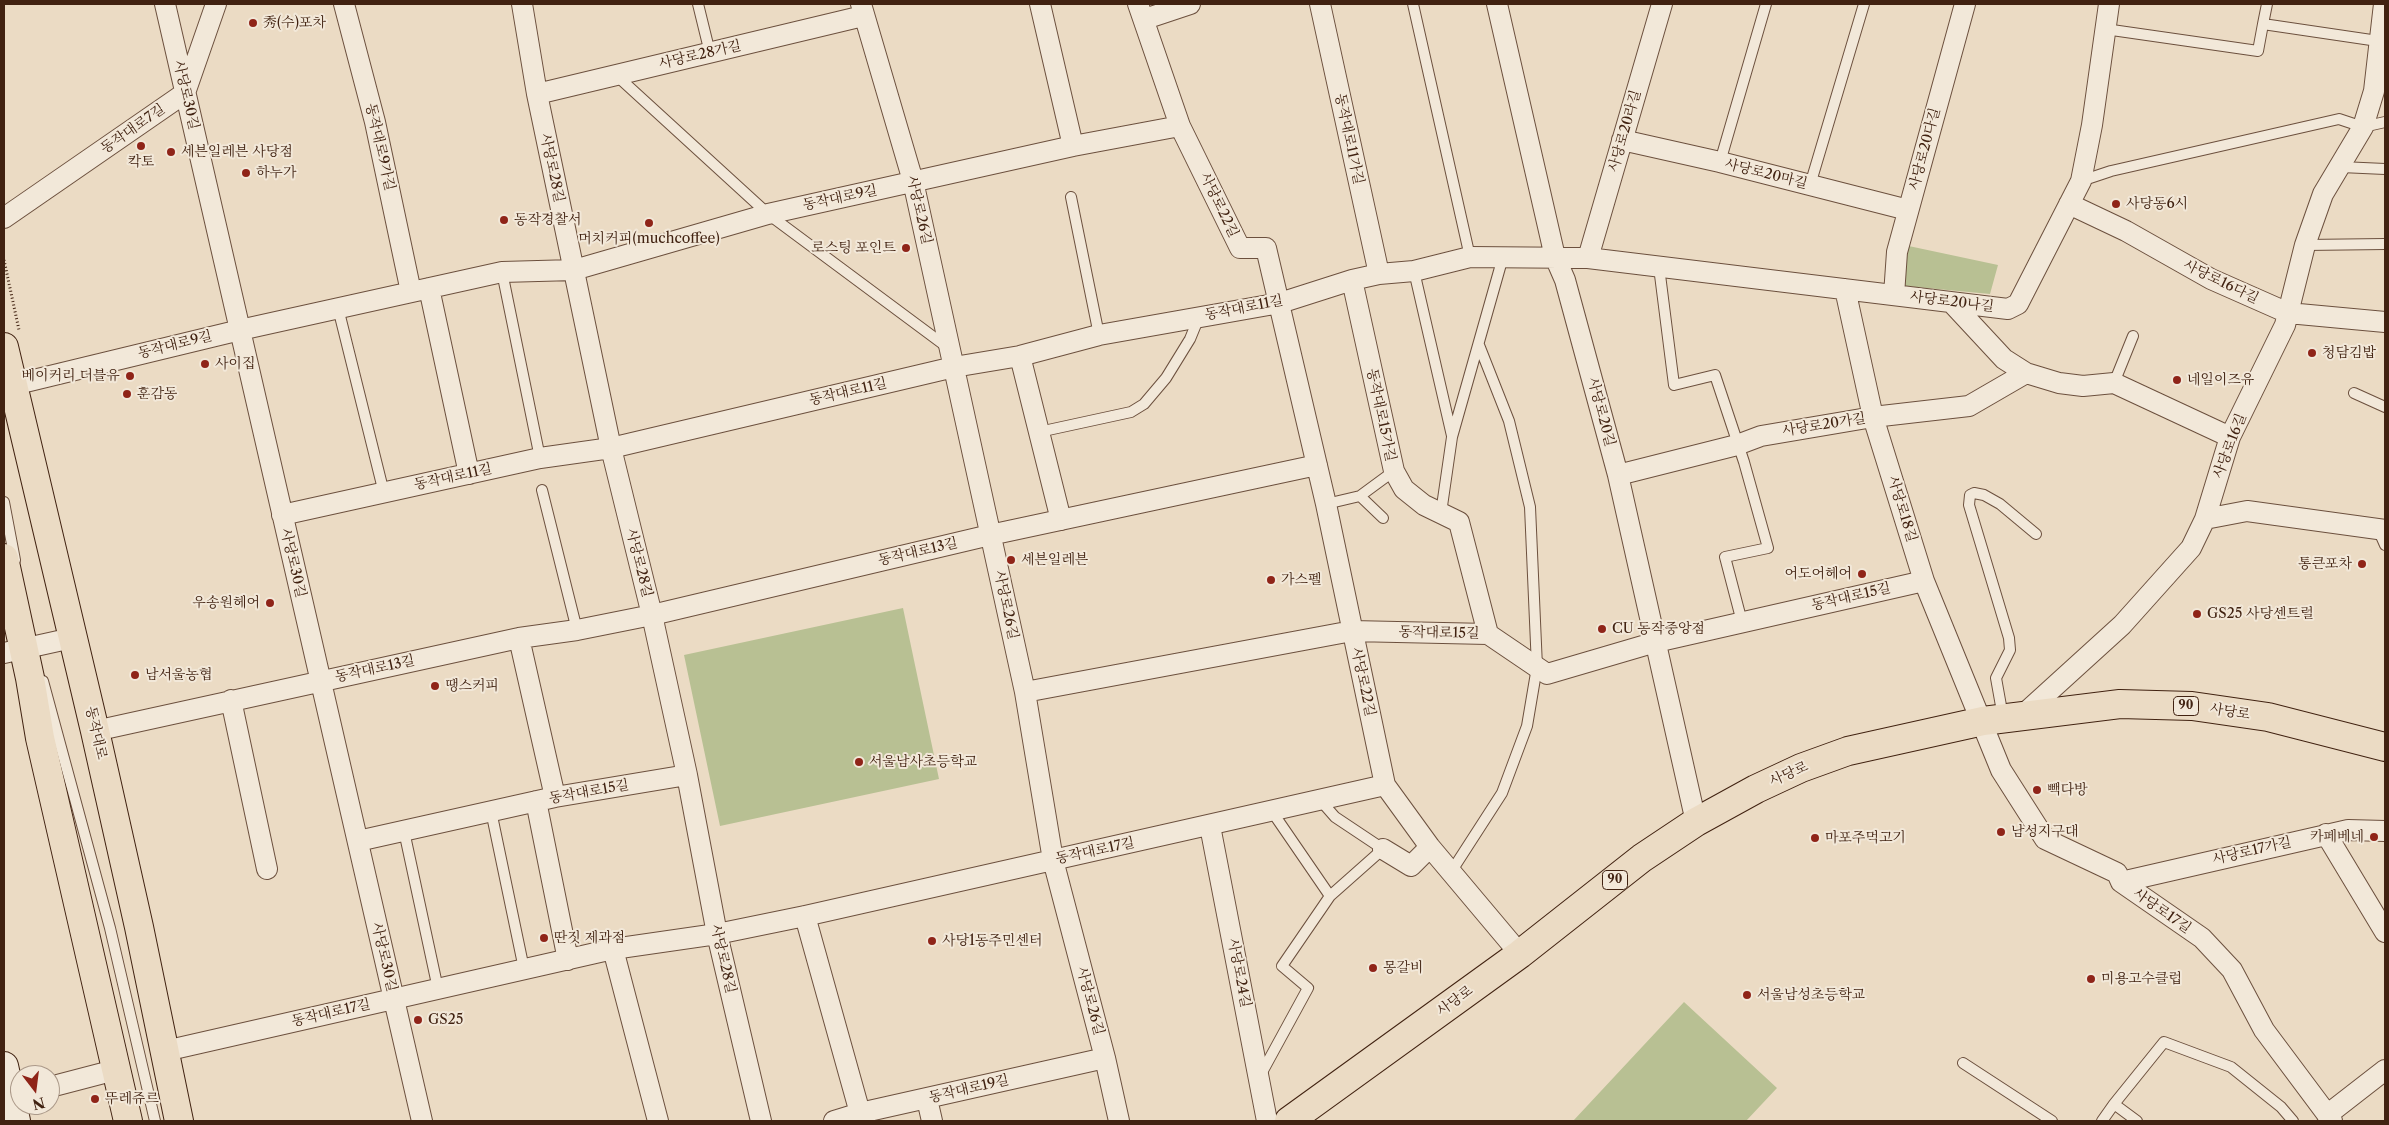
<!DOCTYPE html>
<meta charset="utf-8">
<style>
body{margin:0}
#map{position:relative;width:2389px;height:1125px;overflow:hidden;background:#ebdbc4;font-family:"Libre Caslon Text",serif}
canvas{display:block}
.frame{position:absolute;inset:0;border:5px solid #412211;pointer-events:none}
.north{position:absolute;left:10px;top:1065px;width:50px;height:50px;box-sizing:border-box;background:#f2e8d9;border:1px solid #ab9989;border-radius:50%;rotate:165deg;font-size:14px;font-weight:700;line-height:20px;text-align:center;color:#412211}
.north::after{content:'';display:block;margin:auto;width:18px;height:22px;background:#8f2418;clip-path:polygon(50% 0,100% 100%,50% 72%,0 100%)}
</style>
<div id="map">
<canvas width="2389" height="1125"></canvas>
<div class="frame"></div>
<div class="north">N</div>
</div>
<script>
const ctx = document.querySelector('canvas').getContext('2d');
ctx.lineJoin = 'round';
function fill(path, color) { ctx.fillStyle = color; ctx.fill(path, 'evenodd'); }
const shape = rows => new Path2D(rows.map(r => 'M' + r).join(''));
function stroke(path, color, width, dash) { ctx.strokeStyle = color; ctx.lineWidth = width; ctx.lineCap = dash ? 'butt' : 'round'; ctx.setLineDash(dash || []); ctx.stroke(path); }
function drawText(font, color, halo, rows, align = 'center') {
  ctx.font = font + ' "Libre Caslon Text","Noto Serif KR",serif'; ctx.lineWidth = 4; ctx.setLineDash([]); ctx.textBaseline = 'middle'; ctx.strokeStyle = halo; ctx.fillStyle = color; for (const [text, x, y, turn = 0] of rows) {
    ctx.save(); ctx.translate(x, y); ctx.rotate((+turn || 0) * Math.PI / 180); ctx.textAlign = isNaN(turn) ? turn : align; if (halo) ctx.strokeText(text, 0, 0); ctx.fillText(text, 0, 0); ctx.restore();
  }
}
const green = shape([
 [1904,245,1998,265,1990,294,1905,286],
 [903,608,939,779,720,826,684,655],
 [1684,1002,1777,1088,1746,1121,1573,1121]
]);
const path = shape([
 [4,260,19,330]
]);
const lane = shape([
 [698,4,710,53],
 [1413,4,1470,257],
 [2267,4,2263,24,2378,41],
 [2105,29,2258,51,2263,24],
 [616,75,768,214,947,347],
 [1720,162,1766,4],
 [2341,167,2385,169],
 [2081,181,2111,171,2339,119,2363,127,2385,122],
 [1810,185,1864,4],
 [1071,197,1099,335],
 [2305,245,2385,244],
 [1659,267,1674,385,1715,375,1744,462,1768,548,1725,557,1742,622],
 [1414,271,1452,436],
 [502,272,540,458],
 [338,308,384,493],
 [2114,383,2133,336],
 [2354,393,2385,407],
 [1039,432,1131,412,1144,404,1166,378,1190,339,1199,317],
 [542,490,577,630],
 [1360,496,1394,471],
 [4,502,15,560],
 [1326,504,1360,496,1383,518],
 [1441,513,1452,437,1503,257],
 [2378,529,2385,545],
 [43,681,110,928,155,1121],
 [2003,717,1996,678,2010,650,2009,638,1969,505,1970,495,1974,493,1984,495,2000,504,2036,534],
 [1271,810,1330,896],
 [491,811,524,969],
 [404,831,438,989],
 [1451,872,1502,793,1527,726,1537,667,1530,507,1509,421,1479,345],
 [1963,1063,2052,1121],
 [1260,1076,1308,988,1282,966,1330,896,1383,849,1335,817,1321,801],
 [2102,1121,2114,1104],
 [2137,1121,2114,1104,2164,1042,2231,1067,2281,1107,2293,1121]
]);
const street = shape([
 [165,4,422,1121],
 [344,4,375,122,411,292],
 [522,4,537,94,611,448,652,615,687,775,717,934,761,1121],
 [861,4,913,181,1025,692,1053,860,1105,1058,1119,1121],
 [1040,4,1073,146],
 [1138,4,1180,126,1240,248,1266,248,1326,504,1385,785,1430,847,1520,954],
 [1320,4,1379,274],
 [1497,4,1555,257,1565,280,1618,475,1696,822],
 [1145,19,1190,4],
 [537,94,863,16],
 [1622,140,1720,162,1908,210],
 [2069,204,2126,231,2211,279,2288,313,2385,322],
 [4,218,185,93,216,4],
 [1588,258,1662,4],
 [1352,280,1394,471,1404,489,1424,505,1459,522,1488,634],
 [429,288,469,474],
 [1845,289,1873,417,1924,581,2001,770,2045,839,2117,873,2121,882,2202,938,2232,970,2264,1030,2332,1121],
 [1894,295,1897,252,1965,4],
 [1951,302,2004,359,2026,373,2059,383,2083,386,2114,383,2230,437],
 [1020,356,1061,520],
 [13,385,240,330,502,272,574,270,768,214,1073,146,1180,126],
 [1618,475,1737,445,1761,436,1873,417,1969,406,2026,373],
 [282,515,540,458,611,448,954,367,1020,356,1099,335,1280,303,1352,280,1379,274,1414,271,1470,257,1588,258,2008,309,2018,304,2081,181,2092,125,2109,4],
 [2205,519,2247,511,2385,530],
 [519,638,555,797],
 [4,653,72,638],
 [1025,692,1352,631,1488,634,1547,674,1656,642,1924,581],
 [231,700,267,869],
 [2023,715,2122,625,2191,548,2205,519,2230,437,2285,325,2305,245,2323,194,2363,127,2374,91,2384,4],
 [95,731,519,638,577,630,652,615,990,535,1317,465],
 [536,801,568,960],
 [1210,826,1267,1121],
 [2326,834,2385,932],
 [358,841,555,797,687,775],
 [1383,849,1411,866,1430,847],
 [2121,882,2348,830,2385,831],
 [805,916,860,1113],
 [613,949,658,1121],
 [165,1051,613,949,717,934,805,916,1385,785],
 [50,1087,115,1070],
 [927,1099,932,1121],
 [2327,1115,2385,1070],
 [834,1121,860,1113,1105,1058]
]);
const secondary = shape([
 [4,1066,16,1121]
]);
const primary = shape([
 [4,347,95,731,139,927,179,1121],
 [4,558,30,678,40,738,128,1121],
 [1289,1121,1520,954,1642,858,1696,822,1756,789,1801,768,1848,751,1983,721,2120,704,2192,706,2268,717,2385,747]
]);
const markers = [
 [253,23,5,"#8f2418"],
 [141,146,5,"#8f2418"],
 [171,152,5,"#8f2418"],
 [246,173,5,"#8f2418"],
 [2116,204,5,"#8f2418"],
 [504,220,5,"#8f2418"],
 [649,223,5,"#8f2418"],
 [906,248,5,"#8f2418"],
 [2312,353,5,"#8f2418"],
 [205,364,5,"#8f2418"],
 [130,376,5,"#8f2418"],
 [2177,380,5,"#8f2418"],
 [127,394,5,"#8f2418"],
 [1011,560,5,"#8f2418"],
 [2362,564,5,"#8f2418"],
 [1862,574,5,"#8f2418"],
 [1271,580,5,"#8f2418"],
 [270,603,5,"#8f2418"],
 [2197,614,5,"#8f2418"],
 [1602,629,5,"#8f2418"],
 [135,675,5,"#8f2418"],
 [435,686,5,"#8f2418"],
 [859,762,5,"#8f2418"],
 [2037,790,5,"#8f2418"],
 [2001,832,5,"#8f2418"],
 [2374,837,5,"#8f2418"],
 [1815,838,5,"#8f2418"],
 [544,938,5,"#8f2418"],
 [932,941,5,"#8f2418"],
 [1373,968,5,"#8f2418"],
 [2091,979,5,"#8f2418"],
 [1747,995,5,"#8f2418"],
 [418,1020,5,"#8f2418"],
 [95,1099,5,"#8f2418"]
];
const shields = [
 [2186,706,25],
 [1615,880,25]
];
const shieldNames = [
 ["90",2186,706],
 ["90",1615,880]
];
const poiNames = [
 ["秀(수)포차",263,23],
 ["세븐일레븐 사당점",181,152],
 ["칵토",141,162,"center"],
 ["하누가",256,173],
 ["사당동6시",2126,204],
 ["동작경찰서",514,220],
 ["머치커피(muchcoffee)",649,239,"center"],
 ["로스팅 포인트",896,248,"right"],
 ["청담김밥",2322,353],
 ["사이집",215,364],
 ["베이커리 더블유",120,376,"right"],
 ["네일이즈유",2187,380],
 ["훈감동",137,394],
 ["세븐일레븐",1021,560],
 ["통큰포차",2352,564,"right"],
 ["어도어헤어",1852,574,"right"],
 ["가스펠",1281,580],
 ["우송원헤어",260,603,"right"],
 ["GS25 사당센트럴",2207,614],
 ["CU 동작중앙점",1612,629],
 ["남서울농협",145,675],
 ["땡스커피",445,686],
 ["서울남사초등학교",869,762],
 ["빽다방",2047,790],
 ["남성지구대",2011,832],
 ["카페베네",2364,837,"right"],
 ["마포주먹고기",1825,838],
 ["딴짓 제과점",554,938],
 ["사당1동주민센터",942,941],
 ["몽갈비",1383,968],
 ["미용고수클럽",2101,979],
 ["서울남성초등학교",1757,995],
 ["GS25",428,1020],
 ["뚜레쥬르",105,1099]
];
const streetNames = [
 ["사당로28가길",700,55,-13],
 ["사당로30길",186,95,77],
 ["동작대로7길",133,129,-35],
 ["사당로20라길",1625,131,-74],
 ["동작대로11가길",1349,139,78],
 ["동작대로9가길",380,147,77],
 ["사당로20다길",1925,149,-75],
 ["사당로28길",552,168,78],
 ["사당로20마길",1766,174,14],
 ["동작대로9길",840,198,-12],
 ["사당로22길",1219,205,64],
 ["사당로26길",919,210,77],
 ["사당로16다길",2221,282,26],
 ["사당로20나길",1952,302,7],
 ["동작대로11길",1244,308,-11],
 ["동작대로9길",175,345,-14],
 ["동작대로11길",848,392,-13],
 ["사당로20길",1601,412,75],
 ["동작대로15가길",1381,415,78],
 ["사당로20가길",1824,425,-9],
 ["사당로16길",2230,446,-69],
 ["동작대로11길",453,477,-12],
 ["사당로18길",1902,509,73],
 ["동작대로13길",918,552,-13],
 ["사당로30길",293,563,77],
 ["사당로28길",639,563,76],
 ["동작대로15길",1851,597,-13],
 ["사당로26길",1006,605,78],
 ["동작대로15길",1439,633,1],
 ["동작대로13길",375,669,-12],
 ["사당로22길",1363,682,78],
 ["사당로",2230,712,9],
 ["동작대로",96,733,77],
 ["사당로",1789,774,-24],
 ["동작대로15길",589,792,-10],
 ["동작대로17길",1095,851,-12],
 ["사당로17가길",2252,851,-13],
 ["사당로17길",2162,911,35],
 ["사당로30길",384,957,77],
 ["사당로28길",723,959,77],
 ["사당로24길",1239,973,79],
 ["사당로26길",1090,1001,75],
 ["사당로",1455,1001,-36],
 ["동작대로17길",331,1013,-13],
 ["동작대로19길",969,1089,-13]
];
fill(green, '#b8c093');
stroke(lane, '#6c503e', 12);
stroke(street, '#6c503e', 22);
stroke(secondary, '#412211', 30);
stroke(primary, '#412211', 30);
stroke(path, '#412211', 3, [1, 2.5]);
stroke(lane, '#f2e8d9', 10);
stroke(street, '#f2e8d9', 20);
stroke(secondary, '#f2e8d9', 28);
stroke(primary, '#ebdbc4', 28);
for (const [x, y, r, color] of markers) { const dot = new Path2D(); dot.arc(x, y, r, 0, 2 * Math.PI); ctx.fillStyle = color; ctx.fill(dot); stroke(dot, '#f2e8d9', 2); }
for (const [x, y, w] of shields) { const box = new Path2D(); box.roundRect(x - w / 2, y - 9.5, w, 19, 4); ctx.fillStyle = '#f2e8d9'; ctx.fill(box); stroke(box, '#412211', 1); }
drawText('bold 12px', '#412211', null, shieldNames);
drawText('14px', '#412211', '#f2e8d9', poiNames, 'left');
drawText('14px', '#412211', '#f2e8d9', streetNames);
</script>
